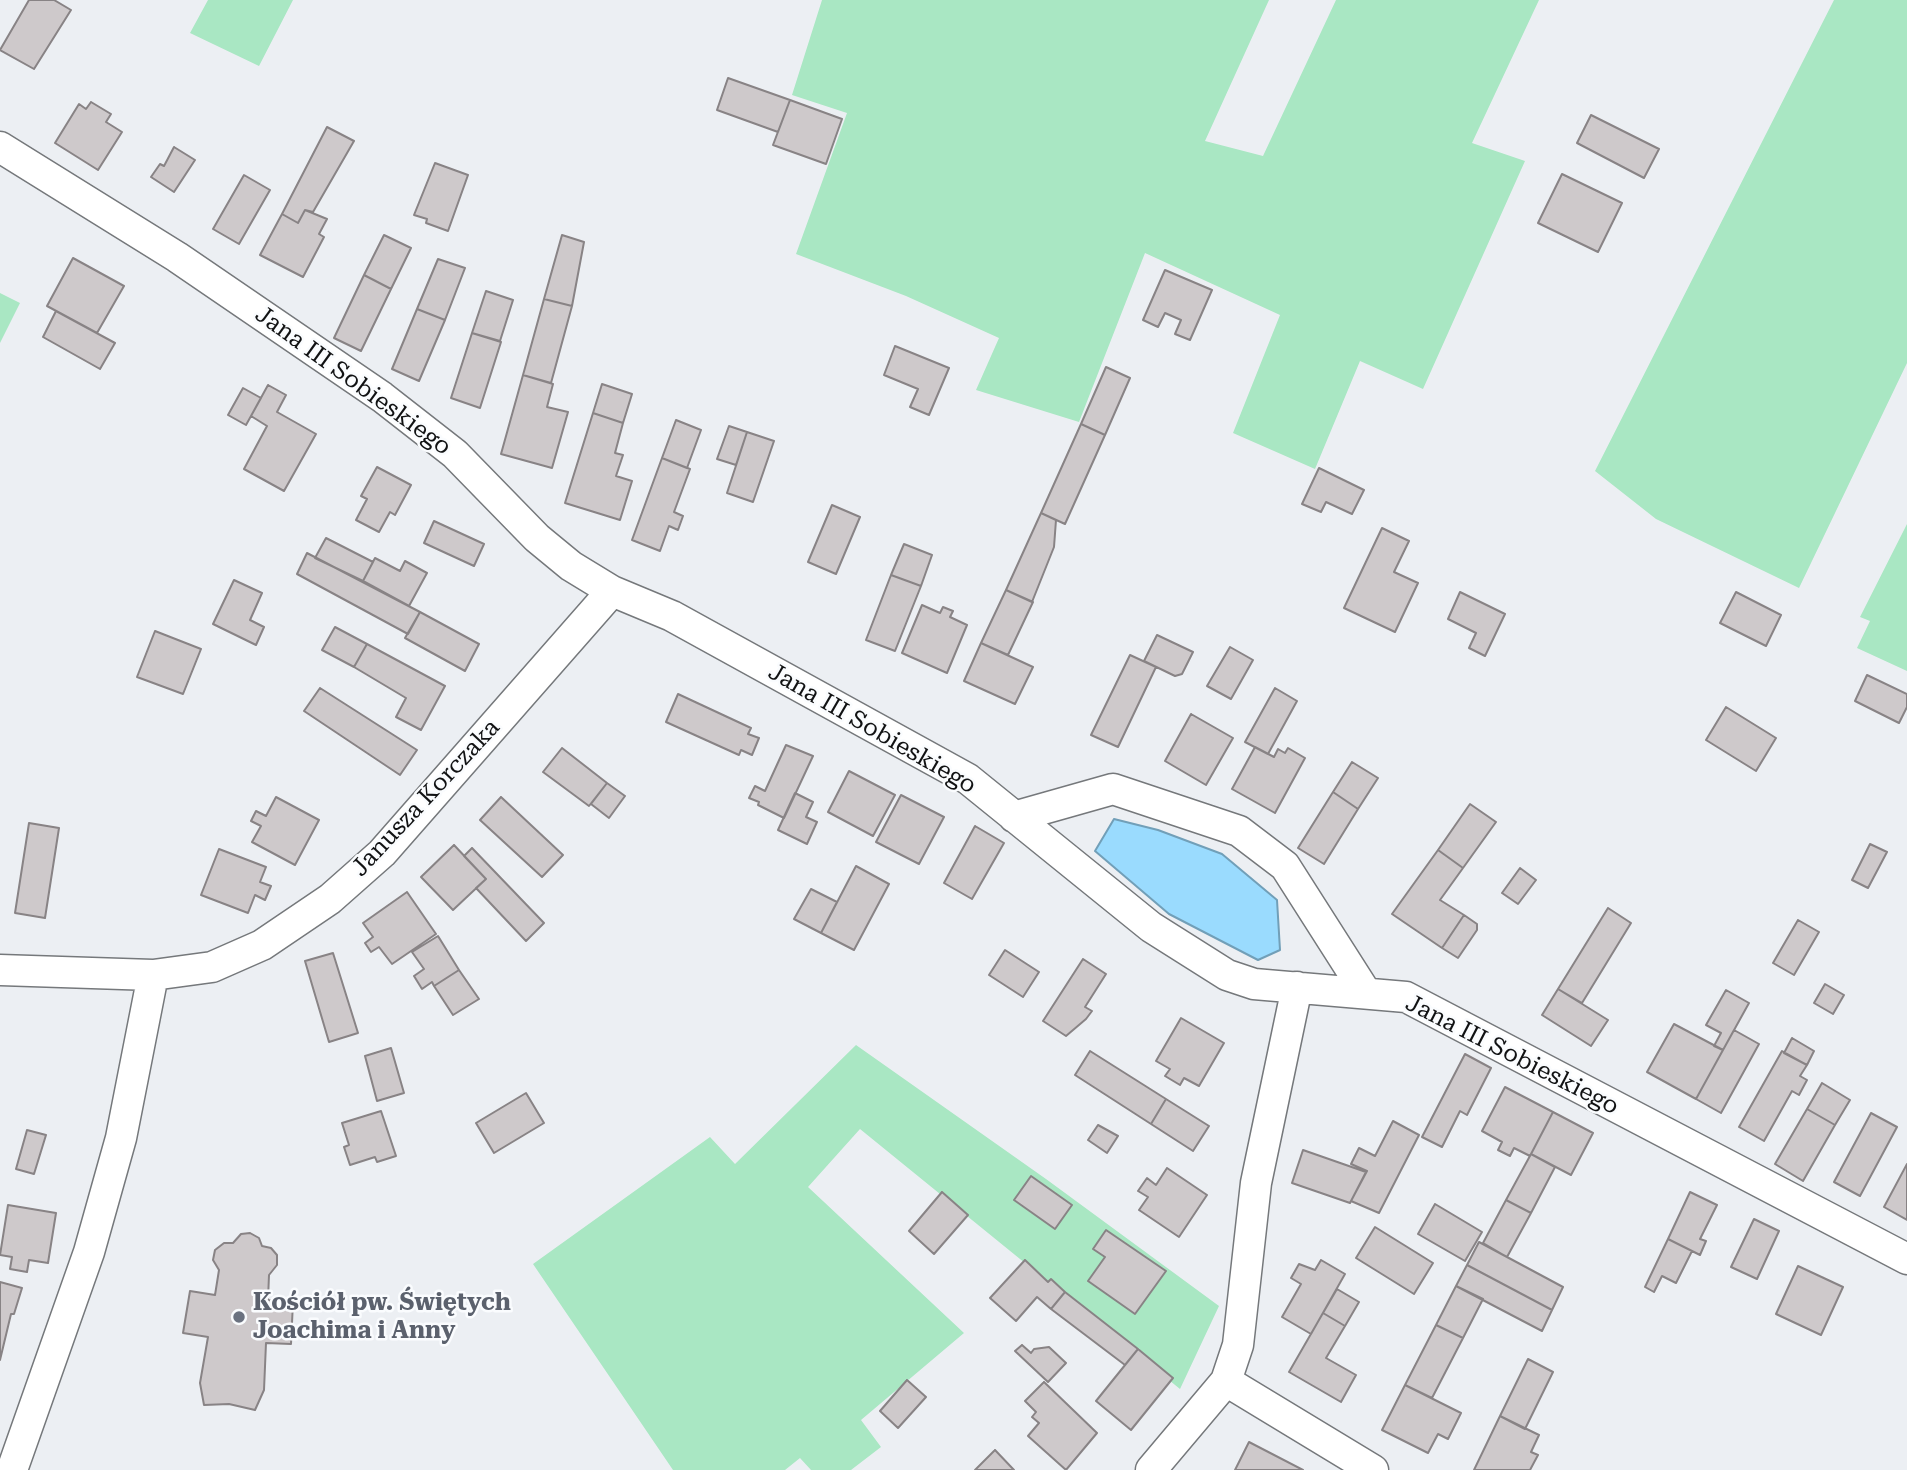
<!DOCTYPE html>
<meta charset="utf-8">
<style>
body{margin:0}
canvas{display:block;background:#eceff3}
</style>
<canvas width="1907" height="1470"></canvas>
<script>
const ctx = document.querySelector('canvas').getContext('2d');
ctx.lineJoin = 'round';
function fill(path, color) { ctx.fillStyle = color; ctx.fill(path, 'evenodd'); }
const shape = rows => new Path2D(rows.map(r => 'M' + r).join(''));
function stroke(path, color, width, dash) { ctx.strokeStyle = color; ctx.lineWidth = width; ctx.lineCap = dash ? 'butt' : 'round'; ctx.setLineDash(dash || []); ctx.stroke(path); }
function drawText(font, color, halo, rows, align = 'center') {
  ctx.font = font + ' "Roboto Serif",serif'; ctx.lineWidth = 5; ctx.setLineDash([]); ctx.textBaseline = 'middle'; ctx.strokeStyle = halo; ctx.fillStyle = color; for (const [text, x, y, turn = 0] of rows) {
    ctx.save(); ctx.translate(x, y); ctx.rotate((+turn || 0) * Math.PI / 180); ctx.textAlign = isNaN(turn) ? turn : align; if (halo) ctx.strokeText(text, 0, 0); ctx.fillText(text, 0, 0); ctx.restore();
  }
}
const green = shape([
 [208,0,293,0,259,66,190,33],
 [822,0,1269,0,1205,141,1263,156,1336,0,1539,0,1472,143,1525,161,1423,389,1360,361,1315,469,1233,433,1280,315,1145,253,1079,422,976,390,999,338,906,296,796,254,847,113,792,95],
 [1834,0,1907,0,1907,363,1799,588,1656,519,1595,471],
 [0,293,20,303,0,343],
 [1907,524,1907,671,1857,648,1870,621,1860,617],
 [856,1045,1046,1179,1219,1306,1180,1389,860,1129,808,1187,964,1333,861,1420,881,1447,851,1470,811,1470,800,1458,785,1470,673,1470,533,1264,710,1137,735,1164]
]);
const water = shape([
 [1114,819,1158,830,1222,854,1277,900,1280,950,1258,960,1169,914,1095,851,1114,819]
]);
const building = shape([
 [29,0,54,0,71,10,34,69,0,50,29,0],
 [728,78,790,100,778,132,717,110,728,78],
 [790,100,842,119,826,164,773,145,790,100],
 [91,102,111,114,106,122,122,132,98,170,55,143,79,104,86,109,91,102],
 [1591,115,1659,149,1644,178,1577,143,1591,115],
 [327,127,354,141,313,212,305,210,298,223,282,214,327,127],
 [174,147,195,160,174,192,151,177,160,164,164,166,174,147],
 [435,163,468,175,448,231,426,223,427,219,414,215,435,163],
 [1562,174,1622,203,1598,252,1538,223,1562,174],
 [244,175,270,190,239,244,213,229,244,175],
 [305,210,327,219,319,234,324,237,303,277,260,255,282,214,298,223,305,210],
 [384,235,411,248,391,289,364,275,384,235],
 [562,235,584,242,572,306,544,299,562,235],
 [73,258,124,286,97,333,47,306,73,258],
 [438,259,465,268,445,320,417,309,438,259],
 [1165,270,1212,290,1190,340,1175,334,1181,320,1165,313,1158,327,1143,320,1165,270],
 [364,275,391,289,361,351,334,338,364,275],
 [486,291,513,300,500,341,472,333,486,291],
 [544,299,572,306,551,383,523,375,544,299],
 [417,309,445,320,419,381,392,369,417,309],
 [56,311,115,343,100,369,43,337,56,311],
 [472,333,501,342,480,408,451,398,472,333],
 [895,346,949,368,929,415,910,407,918,389,884,375,895,346],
 [1106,367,1130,378,1105,435,1081,424,1106,367],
 [523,375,553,384,547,407,568,412,552,468,501,454,523,375],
 [602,384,632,394,623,423,593,413,602,384],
 [268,385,286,395,277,412,316,434,284,491,244,469,267,426,251,416,268,385],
 [243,388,261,398,246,425,228,415,243,388],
 [593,413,623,423,615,453,623,455,616,476,632,481,620,520,565,503,593,413],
 [676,420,701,430,687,468,662,458,676,420],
 [1081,424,1105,435,1065,524,1041,513,1081,424],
 [729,426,747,432,736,465,717,459,729,426],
 [747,432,774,441,753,502,727,493,747,432],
 [662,458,690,469,674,512,683,516,678,530,669,526,660,551,632,540,662,458],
 [377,467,411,485,395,515,390,512,379,532,356,520,367,499,361,496,377,467],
 [1319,468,1364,490,1352,514,1326,502,1321,512,1302,504,1319,468],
 [832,505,860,517,836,574,808,562,832,505],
 [1041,513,1056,520,1054,547,1032,602,1006,590,1041,513],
 [434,521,484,544,474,566,424,543,434,521],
 [1382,528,1409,541,1394,572,1418,583,1395,632,1344,608,1382,528],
 [326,538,373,562,363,581,315,558,326,538],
 [904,544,932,555,921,586,891,575,904,544],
 [307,553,420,612,408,634,297,574,307,553],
 [375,558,400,571,405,561,427,573,409,606,363,581,375,558],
 [891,575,921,586,895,651,866,640,891,575],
 [234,580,262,593,250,620,264,627,256,645,213,624,234,580],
 [1006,590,1033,602,1008,655,981,643,1006,590],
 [1460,592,1505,614,1485,656,1469,648,1476,633,1448,619,1460,592],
 [1736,592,1781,615,1766,646,1720,623,1736,592],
 [922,605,940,613,943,607,953,611,950,617,967,625,947,673,902,653,922,605],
 [420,612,479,644,465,671,405,638,420,612],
 [335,627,367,644,354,667,322,650,335,627],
 [155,631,201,649,183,694,137,677,155,631],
 [1157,635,1193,652,1182,674,1175,676,1144,661,1157,635],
 [981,643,1033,667,1015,704,964,681,981,643],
 [367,644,445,686,421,730,396,717,406,698,354,667,367,644],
 [1230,647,1253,660,1231,699,1207,686,1230,647],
 [1130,655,1156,667,1118,747,1091,735,1130,655],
 [1867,675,1907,694,1907,707,1899,723,1855,701,1867,675],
 [320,688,417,750,400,775,304,711,320,688],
 [1275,688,1297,701,1268,754,1245,742,1275,688],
 [678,694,751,728,748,734,759,738,752,755,741,750,739,755,666,722,678,694],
 [1726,707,1776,738,1756,771,1706,740,1726,707],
 [1191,714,1233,738,1206,785,1165,761,1191,714],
 [786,745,813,756,784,818,758,805,759,802,749,798,755,786,765,791,786,745],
 [1255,747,1274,757,1278,749,1285,753,1288,748,1305,758,1275,813,1232,789,1255,747],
 [562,748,607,783,589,806,543,772,562,748],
 [1352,762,1378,778,1358,809,1333,792,1352,762],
 [849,771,895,795,873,836,828,812,849,771],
 [607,783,625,796,609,818,591,804,607,783],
 [1333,792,1358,809,1324,864,1298,848,1333,792],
 [795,793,813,802,806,817,817,822,807,844,778,830,795,793],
 [901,795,944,817,919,864,876,842,901,795],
 [276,797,319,820,295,865,252,842,261,826,251,821,256,811,266,816,276,797],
 [501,797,563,855,542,877,480,820,501,797],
 [1470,804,1496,822,1463,868,1438,850,1470,804],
 [29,823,59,828,45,918,15,913,29,823],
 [975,826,1004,843,972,899,944,883,975,826],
 [1870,844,1887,852,1868,888,1852,880,1870,844],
 [454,845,486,879,453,910,421,877,454,845],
 [472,848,544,923,526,941,476,888,486,879,464,856,472,848],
 [219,849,266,867,260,882,271,886,265,900,255,895,248,913,201,895,219,849],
 [1438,850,1463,868,1440,900,1464,915,1442,948,1392,914,1438,850],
 [856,866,889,884,854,950,821,933,856,866],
 [1520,868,1536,880,1518,904,1502,893,1520,868],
 [811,889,837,902,821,933,794,919,811,889],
 [407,892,436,934,392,964,379,947,371,952,365,943,373,937,363,923,407,892],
 [1608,908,1631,923,1582,1003,1558,989,1608,908],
 [1464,915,1477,924,1477,930,1458,958,1442,948,1464,915],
 [1798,920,1819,932,1794,975,1773,963,1798,920],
 [438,936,459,970,434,986,432,982,422,989,414,976,424,969,412,952,438,936],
 [1005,950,1039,972,1023,997,989,975,1005,950],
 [333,953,358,1033,329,1042,305,961,333,953],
 [1083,959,1106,974,1085,1007,1092,1011,1086,1019,1066,1036,1043,1021,1083,959],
 [459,970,479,999,453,1015,434,986,459,970],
 [1825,984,1844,995,1833,1014,1814,1003,1825,984],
 [1558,989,1608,1020,1591,1046,1542,1015,1558,989],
 [1726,990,1749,1003,1723,1050,1714,1046,1721,1033,1706,1025,1726,990],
 [1181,1018,1224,1043,1199,1086,1184,1078,1180,1085,1165,1076,1170,1069,1156,1061,1181,1018],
 [1674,1024,1723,1050,1696,1099,1647,1072,1674,1024],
 [1734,1030,1759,1044,1721,1113,1696,1099,1734,1030],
 [1792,1038,1814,1051,1807,1065,1784,1053,1792,1038],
 [391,1048,404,1093,377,1101,365,1056,391,1048],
 [1090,1051,1166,1099,1151,1124,1075,1075,1090,1051],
 [1782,1051,1807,1065,1800,1076,1807,1080,1799,1095,1792,1091,1764,1141,1739,1127,1782,1051],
 [1465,1054,1491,1068,1467,1115,1460,1111,1442,1147,1422,1137,1465,1054],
 [1822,1083,1850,1100,1835,1125,1807,1109,1822,1083],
 [1505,1087,1553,1112,1530,1156,1514,1148,1510,1156,1498,1150,1502,1142,1482,1131,1505,1087],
 [526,1093,544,1123,494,1153,476,1123,526,1093],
 [1166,1099,1209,1126,1193,1151,1151,1124,1166,1099],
 [1807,1109,1835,1125,1803,1181,1775,1164,1807,1109],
 [381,1111,396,1156,377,1162,375,1157,350,1165,344,1147,349,1145,342,1123,381,1111],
 [1553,1112,1593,1133,1571,1175,1531,1154,1553,1112],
 [1871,1113,1897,1127,1860,1196,1834,1182,1871,1113],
 [1393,1121,1419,1135,1379,1213,1351,1201,1367,1171,1351,1164,1359,1148,1375,1156,1393,1121],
 [1098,1125,1118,1136,1107,1153,1088,1140,1098,1125],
 [27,1130,46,1135,34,1174,16,1169,27,1130],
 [1303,1150,1366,1172,1350,1203,1292,1183,1303,1150],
 [1531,1154,1555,1167,1531,1213,1506,1200,1531,1154],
 [1907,1164,1907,1220,1884,1207,1907,1164],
 [1167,1168,1207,1195,1179,1237,1139,1210,1148,1197,1138,1191,1147,1178,1156,1185,1167,1168],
 [1031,1176,1072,1205,1055,1229,1014,1200,1031,1176],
 [942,1192,968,1215,934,1254,909,1231,942,1192],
 [1690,1192,1717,1205,1700,1239,1706,1241,1700,1255,1668,1239,1690,1192],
 [1506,1200,1531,1213,1507,1257,1483,1243,1506,1200],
 [1435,1204,1482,1232,1465,1261,1418,1234,1435,1204],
 [8,1205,56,1213,48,1263,29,1260,27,1272,10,1269,12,1257,0,1255,8,1205],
 [1754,1219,1779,1231,1757,1279,1731,1267,1754,1219],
 [1375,1227,1433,1263,1414,1294,1356,1258,1375,1227],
 [1106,1230,1166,1271,1135,1314,1088,1281,1105,1257,1093,1249,1106,1230],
 [250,1233,259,1238,262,1246,271,1248,277,1255,277,1265,269,1275,268,1300,293,1302,291,1344,266,1343,264,1390,255,1410,229,1404,204,1405,200,1383,208,1337,183,1333,190,1291,215,1295,219,1270,213,1260,215,1250,224,1243,233,1243,241,1234,250,1233],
 [1668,1239,1692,1251,1676,1283,1662,1276,1654,1292,1645,1287,1668,1239],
 [1479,1242,1563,1287,1552,1310,1467,1265,1479,1242],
 [1025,1260,1048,1282,1051,1279,1065,1292,1051,1309,1037,1297,1016,1321,990,1298,1025,1260],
 [1321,1260,1345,1274,1311,1334,1282,1317,1301,1284,1291,1278,1299,1264,1315,1270,1321,1260],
 [1467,1265,1552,1310,1542,1331,1456,1286,1467,1265],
 [1798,1266,1843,1287,1821,1335,1776,1314,1798,1266],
 [0,1282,22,1288,14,1314,11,1314,0,1360,0,1282],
 [1456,1286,1483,1299,1463,1338,1436,1325,1456,1286],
 [1337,1289,1359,1302,1345,1326,1323,1313,1337,1289],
 [1065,1292,1138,1349,1125,1365,1051,1309,1065,1292],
 [1323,1313,1345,1326,1326,1358,1356,1375,1341,1402,1289,1372,1323,1313],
 [1436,1325,1463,1338,1432,1398,1405,1385,1436,1325],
 [1022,1345,1031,1353,1034,1349,1049,1347,1066,1363,1048,1382,1015,1351,1022,1345],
 [1138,1349,1173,1378,1131,1430,1096,1401,1138,1349],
 [1528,1359,1553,1372,1525,1429,1500,1416,1528,1359],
 [907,1380,926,1397,898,1428,880,1411,907,1380],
 [1044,1382,1097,1433,1066,1470,1028,1436,1039,1423,1032,1417,1036,1412,1025,1401,1044,1382],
 [1405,1385,1461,1413,1448,1439,1438,1434,1428,1453,1382,1430,1405,1385],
 [1500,1416,1539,1435,1531,1452,1538,1455,1530,1470,1474,1470,1500,1416],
 [1249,1442,1303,1470,1235,1470,1249,1442],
 [995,1450,1014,1470,975,1470,995,1450]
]);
const minor = shape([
 [0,147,177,257,382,397,455,454,537,538,571,566,612,591,672,616,968,779,1151,927,1227,975,1254,984,1406,997,1907,1259],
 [1014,817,1113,789,1239,831,1285,866,1366,993],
 [0,970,153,975,212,967,262,945,330,899,382,853,612,591],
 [1226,1381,1373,1470],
 [12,1470,89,1252,121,1138,153,975],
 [1151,1470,1226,1381,1238,1345,1256,1183,1297,987]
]);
const markers = [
 [239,1317,7,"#6b7280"]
];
const streetNames = [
 ["Jana III Sobieskiego",353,381,36],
 ["Jana III Sobieskiego",872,729,30],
 ["Janusza Korczaka",426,798,-47],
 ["Jana III Sobieskiego",1512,1055,27]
];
const worshipNames = [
 ["Kościół pw. Świętych",253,1303],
 ["Joachima i Anny",253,1331]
];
fill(green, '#a9e7c3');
fill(water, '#9adbfe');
stroke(water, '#719fb8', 2);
fill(building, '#cec9cb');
stroke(building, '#888385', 2);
stroke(minor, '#75787b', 33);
stroke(minor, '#fff', 30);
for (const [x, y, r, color] of markers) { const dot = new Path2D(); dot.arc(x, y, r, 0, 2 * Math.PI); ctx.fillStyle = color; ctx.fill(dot); stroke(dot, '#fafcfe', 2.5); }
drawText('24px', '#111213', '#fafcfe', streetNames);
drawText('bold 24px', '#5b616d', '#fafcfe', worshipNames, 'left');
</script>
